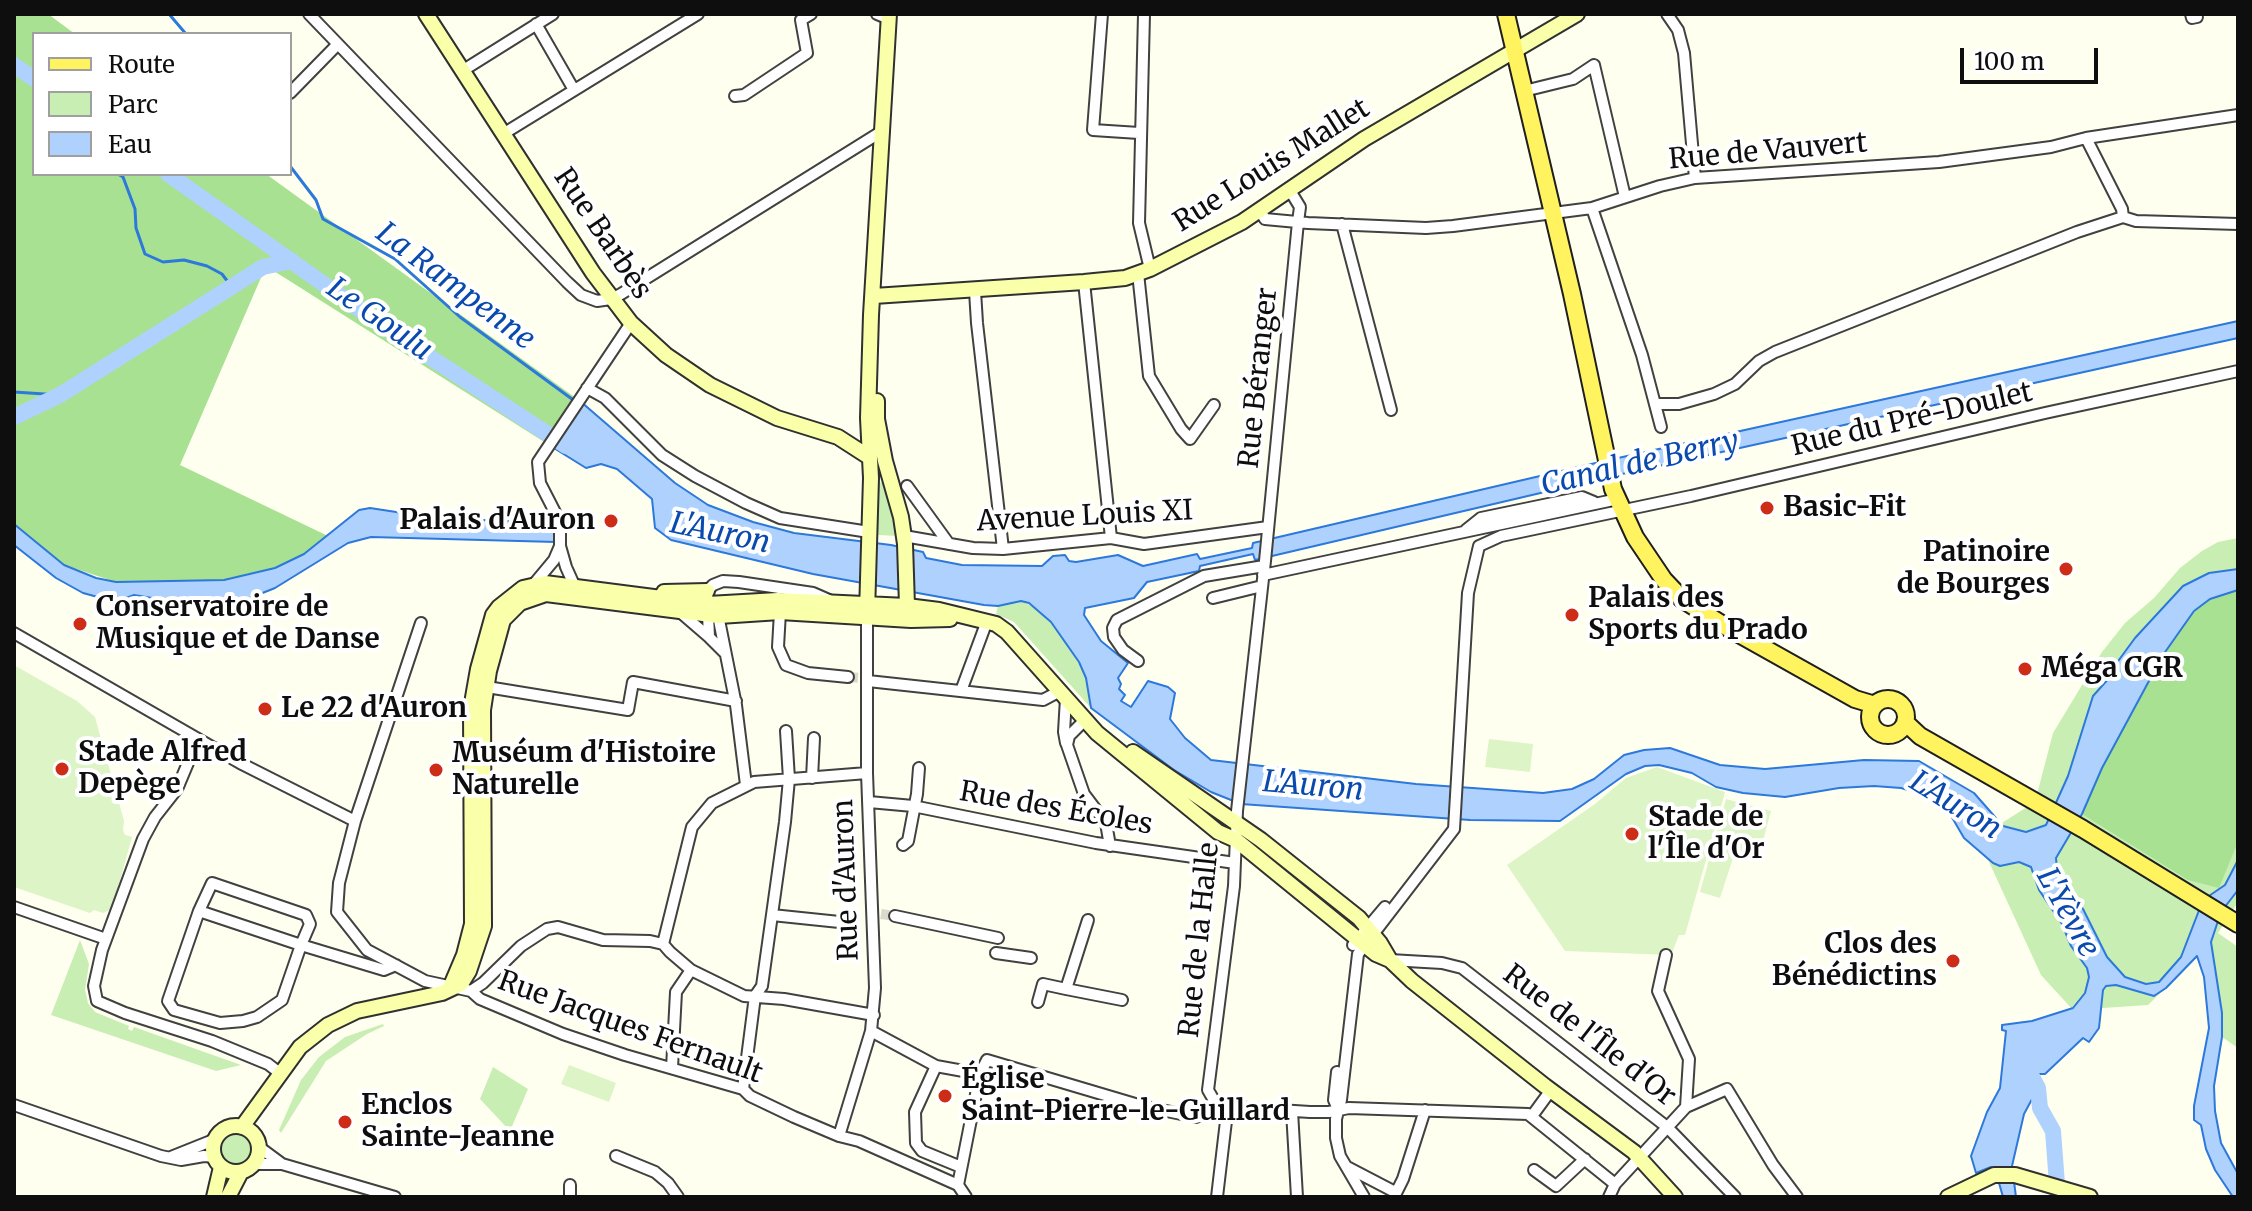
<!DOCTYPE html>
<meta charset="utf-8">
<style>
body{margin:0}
#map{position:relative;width:2252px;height:1211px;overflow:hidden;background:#ffffef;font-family:Merriweather,serif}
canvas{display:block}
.frame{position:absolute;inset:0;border:16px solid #0e0e0e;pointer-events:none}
.legend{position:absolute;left:32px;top:32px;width:260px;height:144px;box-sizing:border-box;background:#fff;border:2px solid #9f9f9f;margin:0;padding:10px 14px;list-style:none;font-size:24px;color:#0e0e0e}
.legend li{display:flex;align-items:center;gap:16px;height:40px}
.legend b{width:40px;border:2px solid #9f9f9f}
.scale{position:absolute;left:1960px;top:48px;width:138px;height:36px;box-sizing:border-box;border:4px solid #0e0e0e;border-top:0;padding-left:10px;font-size:24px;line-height:28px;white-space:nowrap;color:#0e0e0e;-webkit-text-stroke:6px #fff;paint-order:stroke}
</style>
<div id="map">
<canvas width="2252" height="1211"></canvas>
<div class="frame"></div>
<ul class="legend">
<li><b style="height:10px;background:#fff35f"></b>Route</li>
<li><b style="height:22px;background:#c8eeb4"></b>Parc</li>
<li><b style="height:22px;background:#aed2fd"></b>Eau</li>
</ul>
<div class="scale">100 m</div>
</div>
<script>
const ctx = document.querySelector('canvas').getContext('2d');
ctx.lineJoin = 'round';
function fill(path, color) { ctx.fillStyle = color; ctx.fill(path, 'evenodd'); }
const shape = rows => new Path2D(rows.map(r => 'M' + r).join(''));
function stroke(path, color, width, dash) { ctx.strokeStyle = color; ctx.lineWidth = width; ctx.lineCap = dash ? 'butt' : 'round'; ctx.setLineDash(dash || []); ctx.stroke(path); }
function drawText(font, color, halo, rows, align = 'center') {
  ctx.font = font + ' Merriweather,serif'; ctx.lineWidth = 8; ctx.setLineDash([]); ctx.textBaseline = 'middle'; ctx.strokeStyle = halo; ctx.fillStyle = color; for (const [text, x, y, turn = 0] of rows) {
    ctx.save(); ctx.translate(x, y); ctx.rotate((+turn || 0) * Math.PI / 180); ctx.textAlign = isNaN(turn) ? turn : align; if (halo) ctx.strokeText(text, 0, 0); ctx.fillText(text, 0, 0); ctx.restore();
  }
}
const green = shape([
 [883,482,886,487,899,536,878,535,876,489,878,483],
 [2238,538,2238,590,2233,590,2218,888,2238,842,2238,902,2218,933,2238,947,2238,1048,2222,1037,2222,1013,2211,943,2148,1005,2073,1010,2041,975,1978,838,2035,802,2053,733,2102,652,2125,623,2154,598,2180,568,2202,551,2218,542],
 [1021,601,1040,610,1070,646,1086,678,1091,708,1014,622,996,614,998,606],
 [80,940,89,964,85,990,88,1003,95,1012,129,1026,128,1029,132,1031,134,1027,241,1065,216,1071,51,1015],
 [383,1024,384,1026,367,1034,326,1061,281,1133,279,1130,301,1080,319,1057,345,1037],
 [493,1067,528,1089,510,1131,480,1099],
 '221 1150a16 16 0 1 1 32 0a16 16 0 1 1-32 0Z'
]);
const forest = shape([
 [14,14,48,14,75,34,34,34,34,174,266,174,580,401,549,445,266,266,180,465,328,536,304,554,275,568,224,580,116,582,64,565,14,524],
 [2233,590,2238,590,2238,842,2219,888,2188,880,2082,814,2102,768,2163,655,2194,611,2210,599]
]);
const pitch = shape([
 [14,665,77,701,95,717,124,821,123,830,125,835,132,837,112,909,103,913,94,910,90,913,14,887],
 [1489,739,1533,744,1530,772,1485,767],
 [1657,767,1725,792,1685,935,1679,935,1671,955,1565,951,1507,865,1595,804,1626,778],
 [1726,799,1771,811,1760,852,1754,857,1735,852,1720,898,1700,892],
 [569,1065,616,1083,609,1102,561,1084]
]);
const water = shape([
 [2238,321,2238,338,1613,476,1255,560,1253,554,1200,566,1199,571,1147,582,1134,598,1085,608,1084,615,1101,641,1128,663,1118,678,1121,684,1119,689,1125,695,1121,701,1131,707,1148,681,1168,687,1175,693,1170,719,1185,738,1211,760,1416,784,1543,793,1572,789,1594,779,1624,755,1644,750,1670,748,1720,765,1765,769,1864,760,1919,761,1974,793,2003,826,2026,832,2046,825,2068,776,2093,696,2110,677,2113,668,2135,638,2183,586,2209,573,2238,569,2238,590,2210,599,2194,611,2163,655,2102,768,2082,814,2056,858,2057,870,2083,909,2107,957,2125,977,2146,984,2159,982,2181,957,2203,900,2225,885,2238,860,2238,890,2221,912,2211,942,2222,1013,2222,1037,2214,1086,2215,1111,2221,1143,2238,1174,2238,1197,2233,1197,2215,1170,2206,1149,2201,1125,2194,1120,2194,1106,2209,1028,2204,977,2197,956,2166,988,2154,996,2116,985,2106,986,2103,990,2099,1028,2089,1042,2083,1038,2045,1074,2038,1074,2038,1088,2024,1114,2012,1166,2016,1197,2003,1197,1999,1183,1991,1167,1976,1173,1971,1156,1987,1112,2000,1088,2006,1031,2002,1030,2002,1025,2032,1021,2073,1008,2085,993,2089,977,2087,968,2071,946,2062,924,2039,890,2031,867,2019,862,2000,866,1993,863,1964,838,1950,814,1928,796,1901,788,1874,786,1839,788,1785,797,1743,793,1716,787,1692,773,1659,765,1645,766,1626,774,1560,821,1470,820,1241,804,1211,792,1174,770,1091,708,1086,678,1079,662,1051,622,1029,603,1021,601,998,606,984,605,813,574,671,540,655,528,652,499,617,469,601,464,586,468,549,445,580,401,675,483,708,505,753,522,794,533,891,545,923,552,926,558,962,565,1042,566,1053,556,1065,555,1069,561,1076,562,1118,555,1143,566,1197,554,1200,559,1252,548,1253,543,1600,462,2238,321],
 [370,508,442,519,558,522,554,531,556,542,371,537,348,543,275,588,250,598,224,603,170,601,134,595,116,602,83,593,56,578,14,545,14,524,64,565,96,578,116,582,224,580,275,568,304,554,359,510,370,508]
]);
const stream = shape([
 [169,14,186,34],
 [290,166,316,200,323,219,395,259,460,317,576,402],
 [118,174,123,177,135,209,136,228,145,254,163,262,184,260,207,266,222,274,231,286],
 [14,392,60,395]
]);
const river = shape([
 [14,65,34,79],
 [168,174,393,333,566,446],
 [14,417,60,395,263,267,292,261],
 [2028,1069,2038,1088,2040,1108,2053,1131,2058,1197]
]);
const streetTunnel = shape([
 [848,677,860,678],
 [881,914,895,916]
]);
const street = shape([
 [309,14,567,282,581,295,597,301,611,299,621,294,884,130],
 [877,14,889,19],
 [1102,14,1093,130,1139,133],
 [1144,14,1139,223,1150,269],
 [1667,14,1678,30,1684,53,1695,178],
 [2191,14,2192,18,2197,17],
 [536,24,574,90],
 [462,71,553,14],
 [1524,91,1573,79,1594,65,1625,197],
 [290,93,337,45],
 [735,96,744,95,807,53,801,20,811,14],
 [503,134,698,14],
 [1592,208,1642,355,1661,427],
 [1260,211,1265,219,1308,223,1426,228,1453,226,1592,208,1660,186,1695,178,1939,162,2051,147,2086,138,2238,115],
 [2123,217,2136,221,2238,224],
 [1342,224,1391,410],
 [1138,273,1149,376,1181,429,1190,439,1214,405],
 [1084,282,1111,538],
 [975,291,977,323,1003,549],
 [587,388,605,398,662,455,695,476,746,503,780,518,869,532],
 [1655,404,1679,404,1714,394,1735,384,1759,361,1775,352,2077,232,2123,217,2122,209,2086,138],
 [907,486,949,544],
 [1466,530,1481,518,1582,497,1594,502],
 [904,536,973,548,1003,549,1111,538,1144,544,1268,527],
 [1479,546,1501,536,1691,496,2045,413,2238,371],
 [1263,575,1618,499],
 [534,584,554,560,560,546],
 [575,587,566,567,560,546,560,522,540,483,538,462,631,323],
 [1213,598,1262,586],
 [717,610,736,705,746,785],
 [680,612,709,637],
 [780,612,778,647,786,665,808,673,848,677],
 [421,623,355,821,339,883,337,912,367,950,425,981,471,991,480,999,563,1034,625,1055,743,1089,750,1096,794,1117,839,1136,859,1141,958,1185,966,1197],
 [14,633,240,763,355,821],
 [724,652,709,637,707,591,713,585,723,581,739,582,813,593,829,600],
 [1138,661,1123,650,1114,637,1113,628,1117,620,1204,576,1264,566],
 [868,681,1043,700,1060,691],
 [487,687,628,710,633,682,736,701],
 [961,691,987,621],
 [1066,698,1064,732,1066,743],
 [1085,720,1069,736,1067,745,1084,794,1106,823,1110,846],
 [198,739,177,789,155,817,143,839,102,950,94,986,97,1001,125,1013,212,1041,268,1064,281,1074],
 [867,773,754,782,712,803,692,827,663,944,670,952,691,970,744,996,784,999,874,1015],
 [812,778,814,738],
 [869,802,913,806,1096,843,1235,863],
 [903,845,908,841,917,794,919,768],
 [14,907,106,939],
 [199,911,301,945,282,1000,257,1017,243,1021,220,1023,174,1010,168,1001,199,911,212,883,306,915,310,924,301,945,384,970,396,965],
 [772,915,849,923],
 [895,916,998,938],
 [1353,945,1385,907],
 [996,953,1031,958],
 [1666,955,1658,991,1689,1059,1686,1107],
 [1390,960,1442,963,1462,968,1667,1127,1735,1197],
 [1066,989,1122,1000],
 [471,991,483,983,521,946,547,929,558,927,603,940,650,941,663,944],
 [1038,1002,1043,984,1066,989,1088,920],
 [871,1031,936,1066,980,1074],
 [936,1066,915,1112,916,1143,922,1151,961,1167],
 [672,1068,676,992,691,970],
 [1337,1072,1334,1100,1338,1109],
 [743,1089,755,996,762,986,785,822,789,779,786,731],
 [14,1105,161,1156,181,1160,204,1156,215,1157],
 [1292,1111,1297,1197],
 [1532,1116,1551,1090],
 [839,1136,871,1031,875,988,867,773,867,617],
 [259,1147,282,1164],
 [616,1156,655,1172,668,1183,678,1197],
 [171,1157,216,1139],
 [254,1164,282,1164,395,1197],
 [1347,1167,1395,1192],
 [1534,1170,1556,1186,1585,1159],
 [958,1185,980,1074,987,1060,1142,1106,1196,1117,1217,1106,1310,1112,1329,1112,1349,1108,1528,1114,1615,1184],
 [570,1197,570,1185],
 [1217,1197,1226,1121,1208,1090,1234,886,1237,811,1265,561,1298,222,1300,207,1289,189],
 [1364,1197,1340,1156,1336,1138,1336,1119,1341,1100,1358,954,1454,829,1468,593,1479,546],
 [1394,1197,1403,1179,1425,1110],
 [1609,1197,1615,1184,1686,1107,1727,1089,1773,1165,1797,1197]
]);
const secondary = shape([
 [426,14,593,273,631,323,666,355,710,385,777,418,838,437,869,457],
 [874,296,1084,282,1125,278,1150,269,1242,222,1364,139,1577,14],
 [877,401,877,419,885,461,901,517,905,544,907,606],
 [664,592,707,591],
 [867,613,871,478,868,418,871,315,889,14],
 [1133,752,1261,840,1359,918,1380,943,1390,960,1412,981,1545,1086,1634,1152,1675,1197],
 [450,988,464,955,472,924,471,709,478,669,493,615,499,607,523,588,545,583,708,604,778,600,907,606,939,610,996,624,1007,632,1097,733,1218,832,1236,840,1376,954,1390,960],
 '213 1149a23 23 0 1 1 46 0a23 23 0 1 1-46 0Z',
 [242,1127,300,1047,328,1025,357,1011,442,993,461,984,469,971,484,926,483,710,489,671,503,620,520,603,546,594,719,616,780,612,911,620,950,619],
 [214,1197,221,1167],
 [228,1197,241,1172],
 [1948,1197,1994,1175,2015,1175,2090,1197]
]);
const primary = shape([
 [1506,14,1572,294,1613,489,1635,537,1664,580,1682,599,1723,625,1855,699,1875,705],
 '1870 717a18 18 0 1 1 36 0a18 18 0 1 1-36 0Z',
 [1905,722,1920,736,2083,829,2238,924]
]);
const markers = [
 [1767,508,8,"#cd2d17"],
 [611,521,8,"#cd2d17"],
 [2066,569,8,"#cd2d17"],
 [1572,615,8,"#cd2d17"],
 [80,624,8,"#cd2d17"],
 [2025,669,8,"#cd2d17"],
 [265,709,8,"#cd2d17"],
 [62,769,8,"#cd2d17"],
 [436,770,8,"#cd2d17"],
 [1632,834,8,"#cd2d17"],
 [1953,961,8,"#cd2d17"],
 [945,1096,8,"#cd2d17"],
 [345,1122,8,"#cd2d17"]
];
const streetNames = [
 ["Rue de Vauvert",1768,152,-5],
 ["Rue Louis Mallet",1272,166,-32],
 ["Rue Barbès",602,234,56],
 ["Rue Béranger",1259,378,-84],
 ["Rue du Pré-Doulet",1912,420,-13],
 ["Avenue Louis XI",1085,517,-3],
 ["Rue des Écoles",1056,809,10],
 ["Rue d'Auron",847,880,-92],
 ["Rue de la Halle",1200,940,-84],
 ["Rue Jacques Fernault",630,1028,20],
 ["Rue de l'Île d'Or",1589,1036,38]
];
const poiNames = [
 ["Basic-Fit",1783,508],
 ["Palais d'Auron",595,521,"right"],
 ["Patinoire",2050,553,"right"],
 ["de Bourges",2050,585,"right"],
 ["Palais des",1588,599],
 ["Sports du Prado",1588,631],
 ["Conservatoire de",96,608],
 ["Musique et de Danse",96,640],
 ["Méga CGR",2041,669],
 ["Le 22 d'Auron",281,709],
 ["Stade Alfred",78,753],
 ["Depège",78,785],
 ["Muséum d'Histoire",452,754],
 ["Naturelle",452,786],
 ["Stade de",1648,818],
 ["l'Île d'Or",1648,850],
 ["Clos des",1937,945,"right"],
 ["Bénédictins",1937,977,"right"],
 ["Église",961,1080],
 ["Saint-Pierre-le-Guillard",961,1112],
 ["Enclos",361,1106],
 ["Sainte-Jeanne",361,1138]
];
const waterNames = [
 ["La Rampenne",455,287,37],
 ["Le Goulu",379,320,35],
 ["Canal de Berry",1640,464,-13],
 ["L'Auron",720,534,12],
 ["L'Auron",1313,787,5],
 ["L'Auron",1955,806,32],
 ["L'Yèvre",2067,913,61]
];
fill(green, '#c8eeb4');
fill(forest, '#a8e192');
fill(pitch, '#ddf4c7');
fill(water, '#aed2fd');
stroke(water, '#2d78db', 2);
stroke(stream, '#2d78db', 3);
stroke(river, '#aed2fd', 16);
stroke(streetTunnel, '#dbdbcd', 10, [10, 5]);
stroke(street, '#414141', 14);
stroke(secondary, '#303030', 18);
stroke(primary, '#1f1f1f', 20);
stroke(street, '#fff', 10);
stroke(secondary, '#faffaa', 14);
stroke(primary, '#fff35f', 16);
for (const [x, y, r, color] of markers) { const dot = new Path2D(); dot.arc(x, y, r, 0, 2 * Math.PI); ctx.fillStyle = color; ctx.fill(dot); stroke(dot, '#fff', 3); }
drawText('28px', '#0e0e0e', '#fff', streetNames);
drawText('bold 28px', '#0e0e0e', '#fff', poiNames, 'left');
drawText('italic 30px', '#0a4aae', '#fff', waterNames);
</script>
